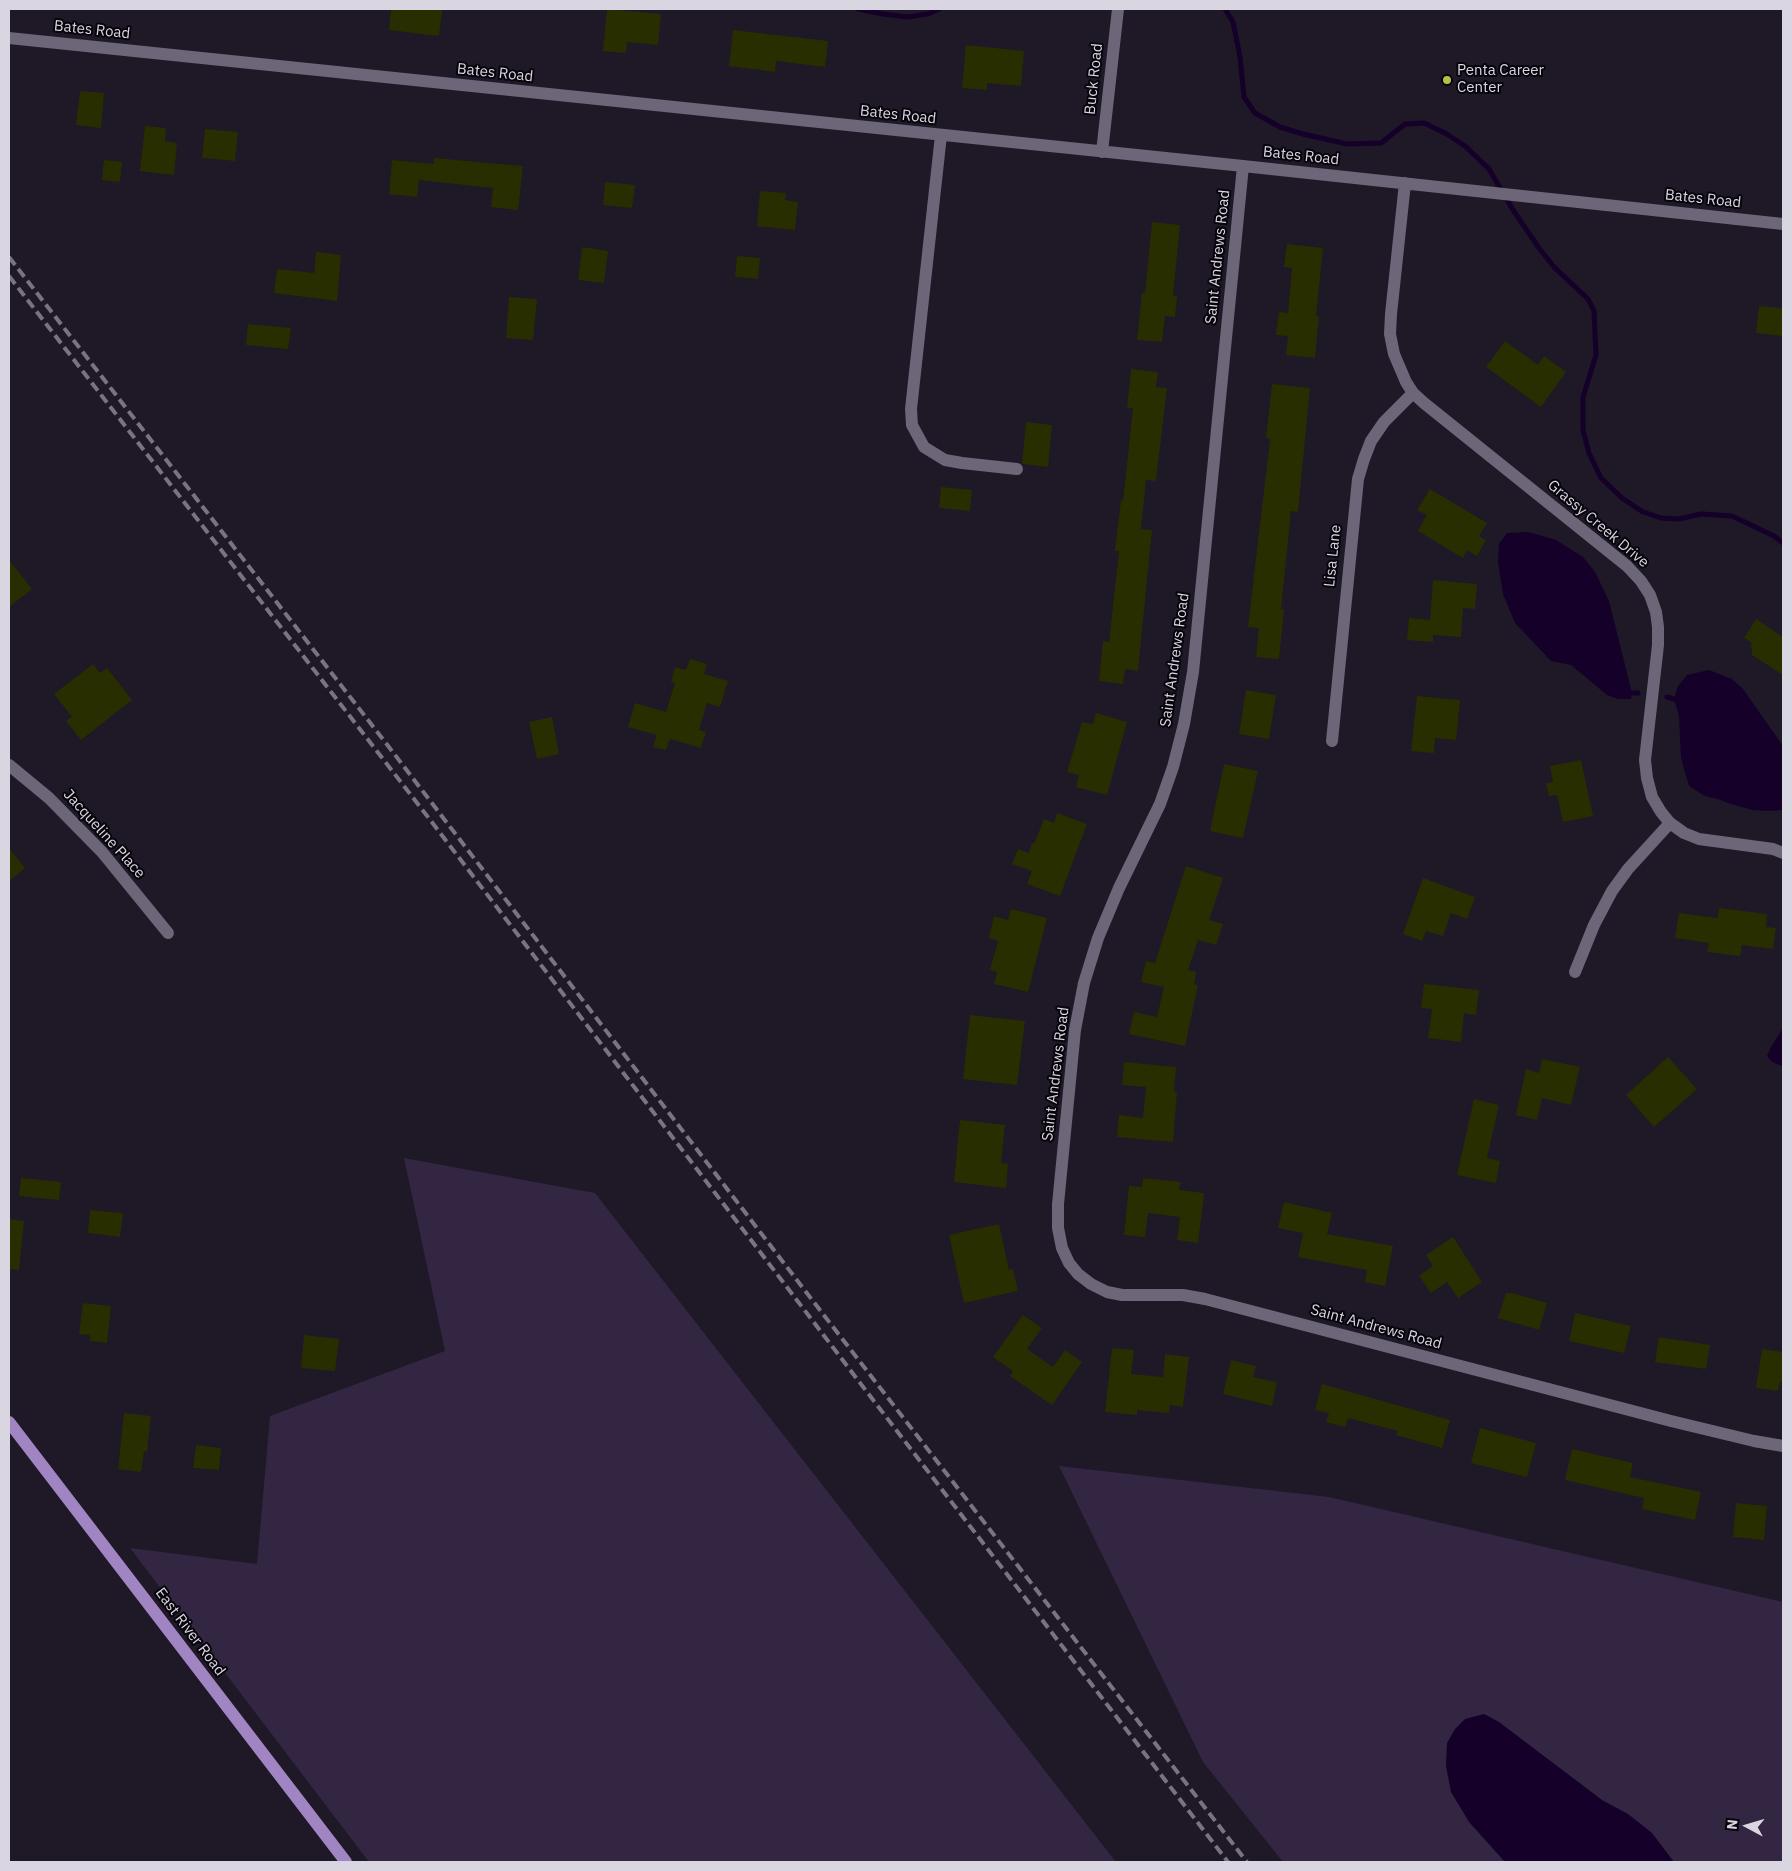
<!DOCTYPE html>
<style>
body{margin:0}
#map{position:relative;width:1792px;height:1871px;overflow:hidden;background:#1e1827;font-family:"IBM Plex Sans",sans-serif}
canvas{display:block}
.frame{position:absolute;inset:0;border:10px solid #dad6e1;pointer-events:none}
.north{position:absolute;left:1722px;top:1801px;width:50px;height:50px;-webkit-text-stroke:4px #07050b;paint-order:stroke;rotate:276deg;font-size:14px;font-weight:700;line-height:20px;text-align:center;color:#dad6e1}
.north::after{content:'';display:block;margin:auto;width:18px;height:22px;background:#dad6e1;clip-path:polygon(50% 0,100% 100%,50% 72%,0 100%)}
</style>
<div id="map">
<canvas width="1792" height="1871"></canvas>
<div class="frame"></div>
<div class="north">N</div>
</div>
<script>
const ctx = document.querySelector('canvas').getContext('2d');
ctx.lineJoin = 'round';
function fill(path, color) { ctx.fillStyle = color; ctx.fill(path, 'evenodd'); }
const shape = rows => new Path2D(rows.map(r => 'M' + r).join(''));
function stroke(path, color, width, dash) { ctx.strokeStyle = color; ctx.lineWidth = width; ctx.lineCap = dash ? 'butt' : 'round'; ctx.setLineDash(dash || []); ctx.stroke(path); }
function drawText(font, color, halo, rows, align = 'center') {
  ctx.font = font + ' "IBM Plex Sans",sans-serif'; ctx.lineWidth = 4; ctx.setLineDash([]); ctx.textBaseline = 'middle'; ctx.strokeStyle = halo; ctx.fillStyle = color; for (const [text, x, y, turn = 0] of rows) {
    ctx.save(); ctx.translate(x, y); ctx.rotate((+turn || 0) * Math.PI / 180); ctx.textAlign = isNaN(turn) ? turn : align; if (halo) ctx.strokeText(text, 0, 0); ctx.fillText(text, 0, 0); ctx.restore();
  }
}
const green = shape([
 [404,1158,595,1193,1116,1862,369,1862,130,1548,257,1564,270,1416,445,1351],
 [1059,1466,1329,1497,1783,1602,1783,1862,1283,1862,1203,1762]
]);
const water = shape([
 [1528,532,1556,540,1583,557,1595,572,1609,601,1632,693,1631,699,1618,699,1607,695,1571,665,1551,661,1515,623,1503,594,1498,562,1499,544,1507,533],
 [1709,670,1732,679,1743,689,1783,746,1783,810,1768,811,1753,810,1731,804,1718,799,1705,796,1689,786,1681,758,1679,716,1674,699,1678,686,1687,675],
 [1783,1028,1783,1065,1782,1066,1772,1062,1767,1056,1771,1047],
 [1484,1714,1499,1722,1602,1800,1628,1814,1652,1833,1674,1862,1505,1862,1469,1822,1451,1792,1446,1766,1447,1743,1455,1729,1465,1719]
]);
const stream = shape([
 [858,9,883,14,907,17,928,14,939,9],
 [1225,9,1233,22,1240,57,1244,97,1255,113,1280,127,1303,134,1347,144,1381,143,1405,124,1424,123,1445,133,1465,146,1489,169,1513,210,1539,248,1554,267,1588,299,1594,311,1596,355,1583,397,1583,430,1589,453,1601,478,1622,498,1643,512,1661,518,1679,519,1701,514,1732,516,1774,536,1783,543],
 [1632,693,1638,693],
 [1667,697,1674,699]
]);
const building = shape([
 [391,9,442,9,439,36,389,30],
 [607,9,661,14,658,45,627,42,626,53,603,51],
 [733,30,828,41,825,67,776,61,775,72,729,66],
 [966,45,1024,51,1021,86,987,83,987,90,962,88],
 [80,91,104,93,101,128,76,125],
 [145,126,166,128,165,141,177,143,174,175,140,171],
 [205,129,238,132,235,161,202,158],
 [434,158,523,166,518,210,491,207,493,188,419,180,417,197,389,194,392,160,434,164],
 [104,160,122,162,120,182,102,180],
 [605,182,635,185,632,208,603,205],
 [760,191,786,193,785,200,798,202,795,230,757,226],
 [1152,222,1180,225,1173,296,1177,296,1175,317,1165,316,1162,342,1137,340,1142,293,1145,293],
 [1287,244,1323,248,1316,316,1319,317,1315,358,1286,355,1288,336,1276,335,1279,312,1288,313,1292,268,1284,267],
 [582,247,608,251,604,283,578,280],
 [316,252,341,255,337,301,274,293,277,269,314,273],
 [737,256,760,258,758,279,735,277],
 [509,297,537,299,533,340,506,338],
 [1759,306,1783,308,1783,336,1756,333],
 [248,324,291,328,288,349,246,345],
 [1505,341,1538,365,1544,356,1566,372,1541,407,1486,367],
 [1131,369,1158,372,1156,387,1167,388,1156,481,1146,480,1141,529,1152,530,1138,671,1125,669,1123,684,1099,681,1103,641,1109,642,1119,551,1115,551,1121,500,1123,501,1133,408,1127,408],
 [1272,384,1310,388,1298,512,1291,511,1281,609,1284,609,1279,659,1256,657,1259,628,1248,627,1270,439,1266,438],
 [1026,422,1052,425,1048,467,1023,464,1022,463],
 [941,487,972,490,970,511,939,508],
 [1430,489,1487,523,1479,536,1486,540,1477,556,1467,550,1463,558,1418,531,1427,515,1417,510],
 [9,560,32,589,9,607],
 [1433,580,1477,584,1475,609,1463,608,1461,637,1433,635,1433,642,1407,640,1409,618,1430,620],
 [1756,619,1783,637,1783,675,1752,655,1751,642,1744,638],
 [690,659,707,664,704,674,728,681,720,707,707,703,699,730,706,732,701,748,670,739,666,750,653,747,657,735,628,727,635,703,666,712,675,683,671,682,675,667,686,670],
 [93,664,100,673,107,668,132,700,81,740,66,721,72,717,54,694],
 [1246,690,1276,695,1269,739,1239,734],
 [1417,696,1460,700,1456,740,1435,738,1434,753,1411,751],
 [1096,713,1127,722,1107,795,1076,787,1079,775,1067,772,1082,722,1093,724],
 [552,717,559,754,537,759,529,722],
 [1581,760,1593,816,1563,822,1557,795,1549,796,1546,783,1553,782,1550,766],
 [1224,764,1258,771,1243,838,1210,831],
 [1057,813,1087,824,1060,896,1027,884,1032,871,1012,864,1018,849,1029,853,1032,843,1034,844,1044,819,1054,823],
 [9,848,25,868,9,881],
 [1186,866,1223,878,1209,920,1223,924,1216,945,1198,940,1188,970,1196,972,1194,984,1198,985,1185,1046,1129,1034,1134,1012,1157,1017,1164,987,1141,982,1146,961,1155,963],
 [1423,878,1475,897,1467,919,1451,913,1443,936,1426,931,1422,941,1403,934],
 [1719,908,1767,914,1766,927,1776,928,1773,949,1742,945,1740,956,1707,952,1709,943,1675,938,1679,913,1718,918],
 [1011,909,1047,918,1028,992,994,984,997,972,990,970,998,941,989,938,994,916,1008,920],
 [1424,984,1479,990,1476,1015,1464,1013,1461,1042,1428,1038,1432,1009,1421,1008],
 [970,1015,1025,1021,1017,1085,963,1079],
 [1668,1057,1697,1089,1654,1127,1626,1095],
 [1542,1059,1580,1067,1571,1105,1542,1098,1537,1120,1516,1115,1526,1069,1539,1073],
 [1124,1062,1176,1067,1174,1091,1177,1092,1173,1142,1117,1137,1119,1115,1143,1118,1146,1087,1122,1085],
 [1474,1099,1499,1105,1487,1158,1500,1161,1496,1183,1457,1175],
 [960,1120,1005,1125,1001,1163,1008,1164,1006,1188,954,1182],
 [21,1178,61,1182,59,1200,19,1196],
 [1143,1178,1181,1182,1179,1190,1204,1193,1198,1243,1177,1240,1180,1217,1148,1213,1145,1237,1124,1235,1129,1186,1142,1187],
 [1284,1202,1332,1213,1327,1234,1393,1246,1385,1286,1365,1282,1367,1270,1298,1257,1303,1233,1278,1228],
 [90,1210,123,1213,120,1237,88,1233],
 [9,1219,24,1221,19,1270,9,1269],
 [999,1224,1009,1270,1013,1269,1018,1291,964,1303,949,1235],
 [1453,1237,1482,1282,1458,1298,1447,1282,1431,1293,1419,1276,1433,1266,1426,1255],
 [1506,1293,1512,1293,1547,1303,1539,1330,1498,1318],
 [83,1303,111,1306,107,1343,90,1341,90,1335,79,1334],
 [1575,1313,1631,1326,1624,1353,1569,1341],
 [1023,1315,1042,1328,1027,1349,1053,1367,1065,1350,1082,1362,1052,1405,1010,1376,1013,1371,993,1357],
 [304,1335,339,1339,335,1371,301,1368],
 [1659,1337,1710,1345,1706,1369,1655,1362],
 [1112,1348,1134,1350,1131,1374,1163,1377,1165,1354,1189,1357,1183,1407,1170,1405,1169,1413,1137,1410,1137,1415,1105,1412],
 [1762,1349,1783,1352,1783,1382,1780,1382,1778,1391,1756,1388],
 [1231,1360,1256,1366,1253,1377,1277,1382,1272,1406,1223,1394],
 [1322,1384,1450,1420,1442,1448,1396,1435,1398,1431,1348,1418,1345,1427,1326,1422,1329,1413,1315,1410],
 [124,1413,151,1416,147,1452,144,1451,141,1472,118,1469],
 [1480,1428,1536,1443,1527,1477,1471,1463],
 [196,1445,221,1448,219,1470,193,1468],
 [1572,1449,1633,1463,1630,1477,1701,1492,1695,1520,1642,1509,1644,1498,1565,1480],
 [1736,1503,1767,1506,1764,1540,1733,1537]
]);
const minor = shape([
 [9,38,1243,166,1783,224],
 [941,135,911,409,912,425,924,447,945,460,962,463,1017,469],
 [1102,152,1118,9],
 [1243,166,1193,672,1184,724,1173,767,1160,804,1119,888,1098,938,1084,983,1075,1030,1058,1204,1058,1228,1062,1248,1069,1263,1078,1274,1091,1284,1107,1292,1122,1295,1183,1295,1205,1299,1671,1421,1754,1441,1783,1446],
 [1405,183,1391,314,1390,334,1394,354,1406,382,1413,393,1424,403,1627,566,1641,581,1650,595,1656,612,1658,627,1658,645,1645,760,1647,778,1652,797,1661,812,1670,823,1684,833,1699,839,1773,849,1783,853],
 [1332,741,1358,479,1364,459,1371,441,1384,422,1413,393],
 [9,765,49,798,102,852,168,933],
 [1575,972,1594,925,1612,891,1628,869,1670,823]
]);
const major = shape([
 [9,1422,346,1862]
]);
const rail = shape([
 [9,257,392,751,806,1292,1247,1862],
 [9,276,431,821,867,1392,1228,1862]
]);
const markers = [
 [1447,80,5,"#b2c34c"]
];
const streetNames = [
 ["Bates Road",92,30,6],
 ["Bates Road",495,73,6],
 ["Buck Road",1094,79,-84],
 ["Bates Road",898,115,6],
 ["Bates Road",1301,156,6],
 ["Bates Road",1703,199,6],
 ["Saint Andrews Road",1218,257,-84],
 ["Grassy Creek Drive",1598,524,40],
 ["Lisa Lane",1333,556,-84],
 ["Saint Andrews Road",1175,660,-82],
 ["Jacqueline Place",104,834,48],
 ["Saint Andrews Road",1056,1074,-83],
 ["Saint Andrews Road",1376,1327,15],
 ["East River Road",190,1632,53]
];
const poiNames = [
 ["Penta Career",1457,71],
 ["Center",1457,88]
];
fill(green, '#322642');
fill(water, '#140028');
stroke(stream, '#140028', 5);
fill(building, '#282e00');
stroke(minor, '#6d6578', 12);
stroke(major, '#a185c3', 12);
stroke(rail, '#797481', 4, [10, 5]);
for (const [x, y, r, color] of markers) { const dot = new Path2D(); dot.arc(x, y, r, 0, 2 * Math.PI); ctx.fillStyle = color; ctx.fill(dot); stroke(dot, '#07050b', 2); }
drawText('15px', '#dad6e1', '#07050b', streetNames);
drawText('15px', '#dad6e1', '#07050b', poiNames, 'left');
</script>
